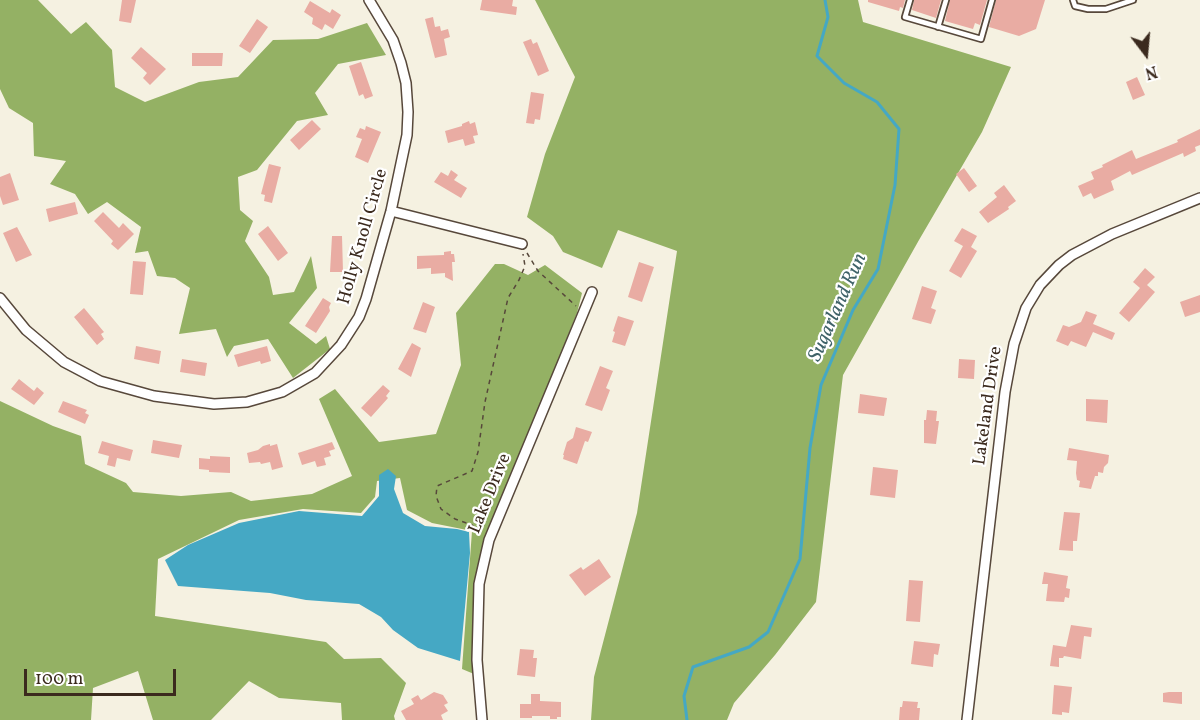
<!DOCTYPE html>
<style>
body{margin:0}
#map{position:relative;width:1200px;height:720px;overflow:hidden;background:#f5f1e1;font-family:Vollkorn,serif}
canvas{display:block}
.north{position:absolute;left:1116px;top:24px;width:60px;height:60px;-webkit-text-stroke:4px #fff;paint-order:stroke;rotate:164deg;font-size:16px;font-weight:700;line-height:24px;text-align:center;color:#3b2a1e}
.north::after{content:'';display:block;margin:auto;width:21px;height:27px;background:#3b2a1e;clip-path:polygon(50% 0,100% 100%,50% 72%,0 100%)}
.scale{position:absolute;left:24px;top:669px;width:152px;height:27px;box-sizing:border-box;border:3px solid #3b2a1e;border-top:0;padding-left:8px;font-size:18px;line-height:21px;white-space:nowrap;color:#3b2a1e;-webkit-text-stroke:4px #fff;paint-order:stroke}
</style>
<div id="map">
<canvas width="1200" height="720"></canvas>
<div class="north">N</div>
<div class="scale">100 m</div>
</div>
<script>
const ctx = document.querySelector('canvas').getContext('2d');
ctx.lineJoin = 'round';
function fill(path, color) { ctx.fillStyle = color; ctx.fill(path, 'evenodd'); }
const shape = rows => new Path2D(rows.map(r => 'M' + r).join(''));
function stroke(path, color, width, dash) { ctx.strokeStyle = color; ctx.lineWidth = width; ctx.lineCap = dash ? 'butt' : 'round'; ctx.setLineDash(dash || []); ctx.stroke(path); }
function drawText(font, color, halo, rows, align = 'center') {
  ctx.font = font + ' Vollkorn,serif'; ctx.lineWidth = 4.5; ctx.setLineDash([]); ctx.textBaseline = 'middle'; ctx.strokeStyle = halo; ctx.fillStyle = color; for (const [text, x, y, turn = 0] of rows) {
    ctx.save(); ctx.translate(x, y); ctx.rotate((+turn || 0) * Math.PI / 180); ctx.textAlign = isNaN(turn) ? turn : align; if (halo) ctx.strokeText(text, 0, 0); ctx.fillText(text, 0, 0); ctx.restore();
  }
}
const forest = shape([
 [0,0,38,0,71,34,86,22,112,50,115,87,145,102,199,82,238,77,273,40,318,39,367,23,386,55,338,64,315,93,328,115,297,121,257,170,238,177,240,210,253,221,245,241,269,277,273,295,294,292,311,256,317,288,289,323,316,344,326,336,330,349,293,378,268,339,234,346,227,357,216,329,179,334,190,288,175,278,157,276,148,251,135,253,141,227,107,202,88,214,75,194,50,184,66,161,34,156,33,123,9,108,0,89],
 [535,0,858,0,863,22,1011,67,982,132,919,240,843,375,816,602,775,655,734,703,727,720,591,720,594,677,637,513,677,251,618,230,602,268,563,252,553,236,527,217,545,154,575,77],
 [495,264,504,264,528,275,545,265,582,293,577,313,485,541,474,674,462,669,472,531,432,523,407,510,400,478,377,481,375,497,361,513,303,509,239,520,158,559,155,616,326,642,344,659,381,658,406,683,394,716,395,720,342,720,341,703,279,698,249,681,211,720,153,720,138,671,93,688,91,720,0,720,0,401,53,426,81,436,85,464,126,483,133,492,181,496,231,492,251,501,312,494,352,476,319,399,335,389,379,442,436,434,461,365,456,313]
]);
const water = shape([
 [388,469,396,476,394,489,403,513,425,526,457,529,469,532,470,553,460,661,418,648,393,630,381,617,359,604,306,600,270,593,178,586,165,560,188,545,239,523,299,511,362,516,379,496,379,475]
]);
const stream = shape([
 [687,720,684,696,693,667,749,647,768,632,800,559,810,448,821,385,853,310,878,269,895,185,899,129,877,102,844,83,817,56,828,17,825,0]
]);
const building = shape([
 [122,0,136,0,131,23,119,21],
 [482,0,513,0,512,6,517,7,516,15,480,10],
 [868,0,905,0,903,8,900,7,899,11,868,2],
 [914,0,941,0,936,18,912,10],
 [950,0,987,0,980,25,975,23,973,29,945,21],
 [996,0,1045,0,1036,29,1019,36,989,27],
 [310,1,330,13,332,9,341,15,333,29,325,24,322,30,312,24,313,18,304,12],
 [433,17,435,27,440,26,441,31,448,29,450,37,444,39,447,55,435,58,425,19],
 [257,19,268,27,250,53,239,46],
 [531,39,533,44,537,42,549,71,538,76,523,42],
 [141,47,166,69,150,85,143,78,147,73,131,58],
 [192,53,223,53,222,66,192,66],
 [361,62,373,96,365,99,363,94,359,96,349,66],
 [1137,77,1145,95,1133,100,1126,82],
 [531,92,544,94,540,120,535,119,534,124,526,123],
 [312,120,321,129,299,150,290,140],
 [469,121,470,124,475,122,478,135,473,136,475,143,465,146,463,139,448,143,445,131,462,126,462,124],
 [366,126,381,132,368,163,355,157,362,139,356,137,360,128,365,130],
 [1200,129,1200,145,1195,147,1196,151,1184,157,1183,153,1132,175,1130,171,1111,181,1114,190,1094,199,1091,193,1083,197,1078,186,1094,179,1091,172,1103,167,1102,165,1132,150,1136,159,1178,142,1177,140],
 [269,164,281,167,272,203,264,201,265,195,261,194],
 [964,168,977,186,969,192,956,174],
 [451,170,458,175,454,180,467,188,461,198,434,182,441,172,448,176],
 [10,173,19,200,3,205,0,196,0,177],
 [1004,185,1016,201,1008,207,1009,209,988,223,979,212,997,197,994,193],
 [75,202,78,214,49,222,46,209],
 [103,212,119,228,123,223,134,234,118,250,111,244,113,241,94,221],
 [268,226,288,253,278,261,258,234],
 [17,227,32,255,16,262,3,233],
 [962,228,977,236,971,247,977,251,961,278,949,271,963,246,954,241],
 [332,236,342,236,343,272,330,272],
 [451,251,451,254,454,254,455,262,452,262,453,281,445,277,445,273,431,274,431,268,417,269,417,256,444,255,444,252],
 [133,261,146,262,143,295,130,294],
 [639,262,654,267,642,302,628,297],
 [1145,268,1155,277,1147,285,1155,292,1129,322,1119,313,1140,288,1133,282],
 [922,286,937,291,931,308,936,310,931,324,912,319],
 [1200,295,1200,312,1185,317,1180,302],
 [323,298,331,303,329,307,330,311,316,333,305,326],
 [423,302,435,307,426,333,413,329],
 [84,308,104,332,101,334,104,339,97,345,74,317],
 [1086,311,1097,315,1093,324,1115,333,1112,340,1093,332,1086,347,1071,341,1068,346,1056,341,1063,325,1069,327,1081,322],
 [618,316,634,321,625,346,612,342,615,332,613,331],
 [412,343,421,348,411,377,398,369],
 [136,346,161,351,159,364,134,359],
 [267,346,271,361,261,364,260,361,238,367,234,355],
 [182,359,207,363,205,376,180,372],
 [959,359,975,360,974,379,958,378],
 [600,366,613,371,606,388,610,390,602,411,585,405],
 [19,379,34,391,37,387,44,393,34,405,11,389],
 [383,385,390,391,386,396,388,398,371,417,361,408],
 [860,394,887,398,884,416,858,413],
 [1086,399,1108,400,1107,423,1086,421],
 [63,401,87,410,85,413,89,415,85,424,58,412],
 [927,410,937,411,936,421,939,421,936,444,924,443,924,420,926,420],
 [576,427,592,432,588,442,585,441,577,464,563,459,564,455,563,455,567,442,573,438],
 [153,440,182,445,179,458,151,453],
 [102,441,133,450,130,461,117,458,115,467,107,465,109,456,98,453],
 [332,442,335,449,329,451,331,456,324,458,326,465,317,467,315,461,302,465,298,453],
 [270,444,270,446,277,444,283,467,272,470,270,462,261,464,260,462,249,463,247,453,258,450,263,446],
 [1069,448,1109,455,1108,463,1104,467,1103,473,1098,472,1098,476,1095,476,1091,489,1079,487,1080,481,1077,480,1076,473,1077,461,1067,460],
 [210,456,230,457,230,473,209,472,209,470,199,469,199,458,210,459],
 [873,467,898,470,895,498,870,495],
 [1064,512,1080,513,1077,541,1073,541,1073,551,1059,550],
 [599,559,611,577,585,596,569,575,581,567,583,570],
 [1044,572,1068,576,1066,588,1070,589,1069,598,1065,597,1064,602,1046,601,1048,584,1042,584],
 [909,580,923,581,920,622,906,621],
 [1071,625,1092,628,1091,637,1084,636,1081,659,1064,656,1063,658,1059,658,1059,667,1050,666,1053,645,1066,647],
 [914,641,940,644,938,655,934,654,933,667,911,664],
 [520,649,534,650,533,658,537,658,535,677,517,675],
 [1054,685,1072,687,1069,713,1062,712,1062,715,1052,714],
 [434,692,443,695,448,703,444,705,448,711,441,715,443,720,406,720,401,711,414,704,411,699,418,695,421,700],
 [1169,692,1182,692,1182,704,1163,702,1163,693],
 [531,694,540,694,540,701,561,702,561,717,557,717,557,719,550,719,550,716,532,716,532,718,520,718,520,704,531,704],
 [903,701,918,702,917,708,920,708,919,720,899,720,900,707,902,707]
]);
const path = shape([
 [527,253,538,271,576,306],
 [481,533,472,525,455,519,441,509,436,496,437,486,472,471,478,452,485,402,508,298,519,280,525,266,523,254]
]);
const service = shape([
 [910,0,905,17,981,39,992,0],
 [1073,0,1075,6,1088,9,1106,9,1133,0],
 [938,27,946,0]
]);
const minor = shape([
 [391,211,522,244],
 [0,298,26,330,64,362,100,381,154,396,214,404,247,402,282,392,315,373,341,345,359,317,366,299,391,211,407,135,408,112,406,83,401,63,393,40,369,0],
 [482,720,477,660,478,623,479,584,489,540,592,292],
 [967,720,1005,392,1014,344,1026,308,1040,285,1059,265,1072,255,1112,234,1200,198]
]);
const streetNames = [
 ["Holly Knoll Circle",364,237,-74],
 ["Lakeland Drive",989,406,-82],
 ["Lake Drive",491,494,-68]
];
const waterNames = [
 ["Sugarland Run",839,308,-66]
];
fill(forest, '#94b164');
fill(water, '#45a8c4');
stroke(stream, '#45a8c4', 3);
fill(building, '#e9aca3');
stroke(service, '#57483b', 8);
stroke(minor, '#57483b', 12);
stroke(path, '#57483b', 1.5, [4.5, 4.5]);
stroke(service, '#fff', 4.5);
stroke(minor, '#fff', 9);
drawText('18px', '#3b2a1e', '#fff', streetNames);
drawText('italic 20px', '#406369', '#fff', waterNames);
</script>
